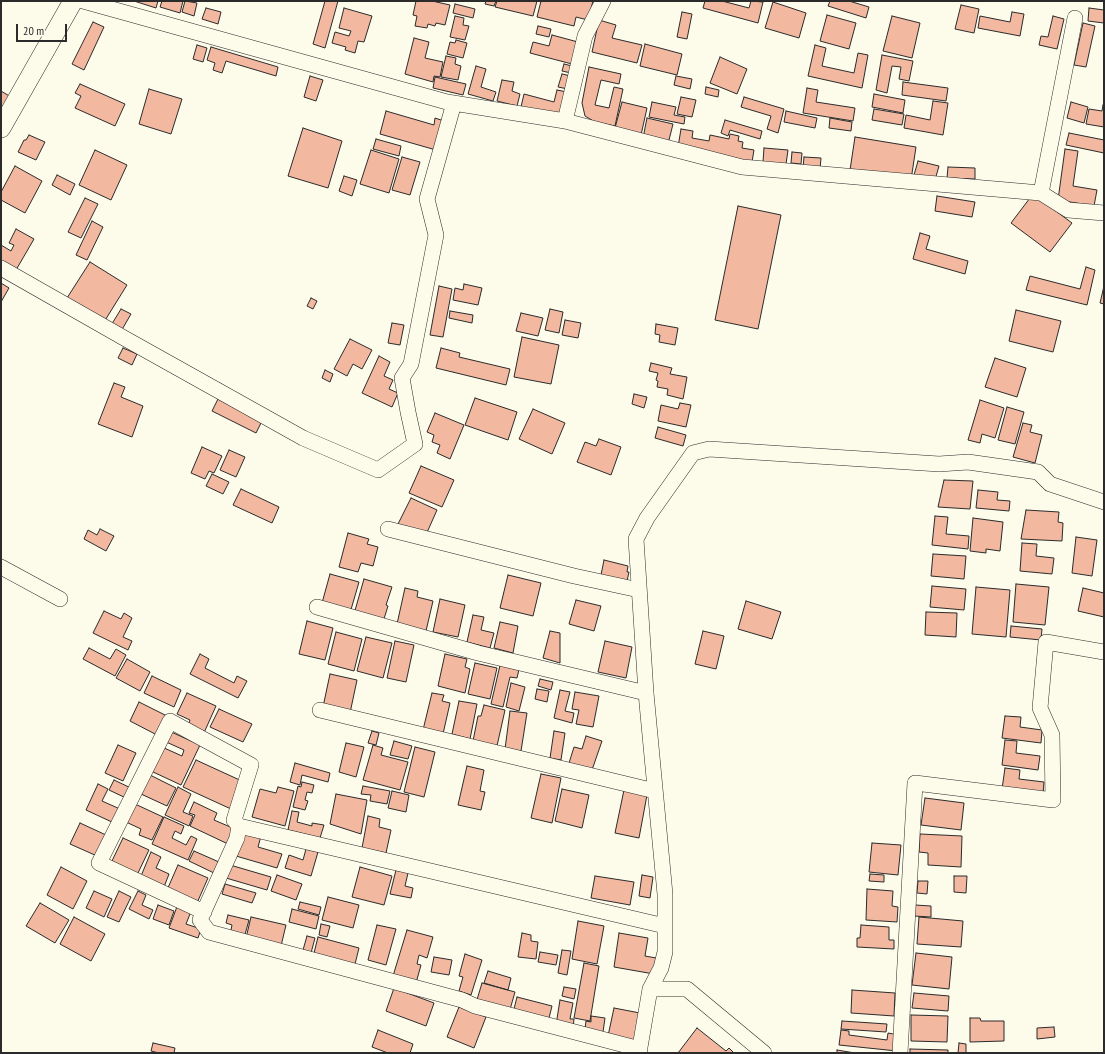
<!DOCTYPE html>
<style>
body{margin:0}
#map{position:relative;width:1105px;height:1054px;overflow:hidden;background:#fdfbea;font-family:"PT Sans Narrow",sans-serif}
canvas{display:block}
.frame{position:absolute;inset:0;border:2px solid #2b2b2b;pointer-events:none}
.scale{position:absolute;left:16px;top:24px;width:51px;height:18px;box-sizing:border-box;border:2px solid #2b2b2b;border-top:0;padding-left:5px;font-size:12px;line-height:14px;white-space:nowrap;color:#2b2b2b;-webkit-text-stroke:3px #fdfbea;paint-order:stroke}
</style>
<div id="map">
<canvas width="1105" height="1054"></canvas>
<div class="frame"></div>
<div class="scale">20 m</div>
</div>
<script>
const ctx = document.querySelector('canvas').getContext('2d');
ctx.lineJoin = 'round';
function fill(path, color) { ctx.fillStyle = color; ctx.fill(path, 'evenodd'); }
const shape = rows => new Path2D(rows.map(r => 'M' + r).join(''));
function stroke(path, color, width, dash) { ctx.strokeStyle = color; ctx.lineWidth = width; ctx.lineCap = dash ? 'butt' : 'round'; ctx.setLineDash(dash || []); ctx.stroke(path); }
const building = shape([
 [134,1,158,1,156,8,134,1],
 [162,1,183,1,180,13,160,7,162,1],
 [185,1,197,3,194,16,182,12,185,1],
 [325,1,338,1,325,48,313,44,325,1],
 [416,1,432,1,450,5,445,25,436,23,435,26,428,24,427,28,415,26,417,16,413,15,416,1],
 [486,1,496,1,494,6,485,4,486,1],
 [497,1,537,1,533,16,495,7,497,1],
 [541,1,593,1,588,20,576,17,574,26,537,17,541,1],
 [705,1,722,1,749,8,751,1,763,2,758,23,703,8,705,1],
 [830,1,849,1,869,7,866,18,828,6,830,1],
 [773,2,806,13,799,38,765,28,773,2],
 [455,4,475,9,473,18,453,13,455,4],
 [961,5,979,9,974,33,955,29,961,5],
 [206,8,221,12,218,24,202,19,206,8],
 [344,8,372,16,364,42,358,41,355,53,345,50,346,47,332,43,335,32,349,36,351,31,339,28,344,8],
 [1089,8,1104,10,1104,23,1088,21,1089,8],
 [682,12,692,14,687,39,677,37,682,12],
 [1012,12,1024,14,1020,36,978,28,980,16,1010,22,1012,12],
 [827,15,856,23,849,49,820,41,827,15],
 [455,16,464,18,463,25,469,26,465,40,450,37,455,16],
 [892,16,920,23,912,58,883,51,892,16],
 [1053,16,1064,19,1057,49,1039,45,1041,36,1048,37,1053,16],
 [599,20,616,25,612,38,642,45,637,63,592,52,599,20],
 [93,22,104,27,84,70,72,64,93,22],
 [1083,23,1095,26,1086,67,1074,65,1083,23],
 [538,26,551,29,549,37,536,34,538,26],
 [552,35,578,42,572,64,530,53,533,42,549,46,552,35],
 [414,38,429,42,425,58,443,62,440,77,434,76,433,82,405,74,414,38],
 [456,40,467,43,463,58,447,54,450,42,455,43,456,40],
 [645,44,682,54,677,75,640,66,645,44],
 [197,45,207,48,203,62,193,59,197,45],
 [815,45,826,48,822,66,854,73,858,53,868,55,862,88,808,76,815,45],
 [211,47,278,67,276,76,226,61,222,73,213,70,215,63,207,60,211,47],
 [882,55,913,61,909,81,899,79,901,67,892,66,887,93,876,90,882,55],
 [446,56,456,58,455,64,461,66,458,80,441,77,446,56],
 [720,57,747,69,737,94,710,83,720,57],
 [564,64,572,66,571,73,562,71,564,64],
 [476,66,486,69,481,87,496,92,493,101,468,94,476,66],
 [589,67,621,74,619,84,601,80,595,105,609,108,614,87,623,89,615,126,595,122,585,116,582,103,589,67],
 [562,74,571,76,568,89,558,87,562,74],
 [310,76,323,80,316,101,304,97,310,76],
 [676,76,692,79,690,89,674,85,676,76],
 [435,77,466,84,463,95,433,88,435,77],
 [502,80,514,82,512,91,520,94,517,106,497,101,502,80],
 [903,82,948,88,946,101,902,95,903,82],
 [80,84,125,104,115,126,75,108,81,96,75,93,80,84],
 [706,87,719,90,718,97,705,94,706,87],
 [807,88,818,90,816,102,855,108,853,121,803,113,807,88],
 [149,89,182,99,171,134,139,124,149,89],
 [557,90,567,92,561,117,521,107,524,94,554,102,557,90],
 [1,91,11,97,1,115,1,91],
 [874,94,905,100,903,113,872,107,874,94],
 [681,97,696,100,692,117,677,114,681,97],
 [744,97,784,109,778,133,767,129,771,116,741,107,744,97],
 [933,101,948,103,943,135,904,128,906,115,930,120,933,101],
 [622,102,647,108,641,135,615,128,622,102],
 [652,102,676,107,674,115,685,117,684,124,649,117,652,102],
 [1071,102,1088,107,1084,123,1067,118,1071,102],
 [1103,105,1104,105,1104,127,1086,124,1089,109,1102,111,1103,105],
 [874,109,904,114,902,125,872,120,874,109],
 [386,111,434,125,435,118,444,121,436,150,380,134,386,111],
 [786,111,817,118,815,128,784,122,786,111],
 [647,118,673,124,668,144,643,138,647,118],
 [830,118,852,122,851,131,829,128,830,118],
 [725,120,762,131,760,139,730,130,728,136,721,133,725,120],
 [303,128,342,141,328,188,288,176,303,128],
 [681,129,693,131,692,138,709,141,710,135,729,139,730,134,739,136,738,141,743,142,742,148,754,150,752,162,678,147,681,129],
 [1069,133,1104,140,1104,153,1066,145,1069,133],
 [29,135,45,142,36,160,18,152,24,140,26,140,29,135],
 [855,137,916,147,911,180,850,170,855,137],
 [376,139,401,146,399,156,373,149,376,139],
 [764,148,788,150,786,164,763,162,764,148],
 [1065,149,1078,151,1073,186,1097,190,1094,206,1058,200,1065,149],
 [95,150,127,165,111,200,79,185,95,150],
 [371,150,399,159,389,193,360,184,371,150],
 [792,152,802,153,801,164,791,163,792,152],
 [402,157,420,162,410,195,392,190,402,157],
 [804,157,821,158,820,169,803,168,804,157],
 [918,161,939,166,935,180,914,175,918,161],
 [15,166,42,181,25,213,1,200,1,192,15,166],
 [948,167,975,168,975,179,947,178,948,167],
 [57,175,75,184,70,195,52,185,57,175],
 [344,176,357,180,352,196,339,191,344,176],
 [1033,194,1072,223,1050,252,1011,223,1033,194],
 [937,196,975,202,972,217,935,211,937,196],
 [85,198,98,204,81,238,68,232,85,198],
 [738,206,781,215,758,329,715,320,738,206],
 [92,221,103,227,87,260,76,255,92,221],
 [16,229,34,239,16,270,1,261,1,245,11,251,14,245,9,243,16,229],
 [920,233,930,236,926,249,968,261,965,274,913,259,920,233],
 [90,262,127,285,104,322,67,298,90,262],
 [1086,267,1095,270,1087,305,1026,290,1030,276,1080,289,1086,267],
 [1,283,9,288,1,302,1,283],
 [464,284,482,288,478,305,453,300,455,288,463,290,464,284],
 [439,286,452,289,443,337,430,335,439,286],
 [1104,286,1104,304,1100,303,1104,286],
 [311,298,317,301,313,309,307,306,311,298],
 [121,309,131,314,120,333,110,327,121,309],
 [550,309,563,312,559,333,545,330,550,309],
 [1016,310,1061,321,1053,352,1009,341,1016,310],
 [450,311,473,315,472,323,449,318,450,311],
 [521,313,543,318,538,336,516,331,521,313],
 [565,320,581,323,578,338,562,335,565,320],
 [392,323,404,325,400,345,388,343,392,323],
 [656,324,678,328,675,345,659,342,660,335,655,334,656,324],
 [522,337,559,345,551,384,514,377,522,337],
 [350,339,372,350,362,369,353,364,347,376,334,369,350,339],
 [123,348,137,354,132,365,118,358,123,348],
 [441,348,460,353,459,357,510,369,506,385,436,368,441,348],
 [379,356,390,362,384,376,393,380,389,389,398,393,392,407,362,393,379,356],
 [995,358,1026,368,1017,397,985,387,995,358],
 [651,363,672,368,670,374,687,377,683,399,667,395,668,389,657,387,658,381,656,380,658,373,649,371,651,363],
 [325,370,333,374,330,382,322,378,325,370],
 [114,383,125,387,121,397,143,406,132,437,98,424,114,383],
 [634,394,647,397,644,408,632,404,634,394],
 [475,398,517,412,508,440,465,425,475,398],
 [218,399,262,421,256,433,212,411,218,399],
 [980,400,1004,408,995,438,982,434,980,443,968,440,980,400],
 [680,403,691,405,686,427,658,421,661,405,678,409,680,403],
 [1007,407,1024,412,1015,444,998,440,1007,407],
 [533,409,565,423,552,454,519,439,533,409],
 [435,413,464,425,450,459,437,453,440,445,432,442,434,435,427,432,435,413],
 [1023,423,1032,425,1030,432,1042,435,1035,463,1013,457,1023,423],
 [658,427,686,435,683,446,655,438,658,427],
 [599,439,621,447,611,475,577,462,585,442,596,446,599,439],
 [202,447,222,456,214,473,209,471,205,479,191,473,202,447],
 [229,450,245,457,236,477,220,470,229,450],
 [421,466,454,480,442,507,409,493,421,466],
 [212,474,229,482,223,494,206,486,212,474],
 [944,480,973,481,970,509,938,507,944,480],
 [241,489,279,507,272,523,233,505,241,489],
 [978,490,998,492,997,500,1010,501,1009,511,976,508,978,490],
 [411,498,437,510,425,537,396,528,411,498],
 [1026,510,1059,512,1058,522,1063,523,1062,541,1021,539,1026,510],
 [935,516,948,517,946,534,969,536,968,549,932,545,935,516],
 [973,518,1003,522,1000,551,986,549,986,553,970,551,973,518],
 [100,529,114,536,106,551,84,539,88,530,97,535,100,529],
 [348,533,369,539,367,544,378,547,373,566,361,563,358,572,339,567,348,533],
 [1076,537,1097,540,1092,576,1072,573,1076,537],
 [1022,543,1037,544,1036,556,1054,558,1052,574,1020,571,1022,543],
 [933,554,966,556,964,579,931,576,933,554],
 [604,560,628,566,627,572,629,572,627,581,601,575,604,560],
 [330,574,359,582,350,613,322,603,330,574],
 [508,575,541,583,533,616,500,608,508,575],
 [364,579,392,587,386,605,388,606,383,622,354,614,364,579],
 [1016,584,1049,587,1045,625,1013,622,1016,584],
 [932,586,966,589,964,610,930,607,932,586],
 [976,587,1010,590,1006,637,972,634,976,587],
 [405,588,418,591,417,597,433,601,426,631,397,624,405,588],
 [1083,588,1104,593,1104,617,1078,611,1083,588],
 [440,599,465,605,458,637,433,632,440,599],
 [576,600,601,606,594,631,569,624,576,600],
 [746,601,781,612,772,639,738,629,746,601],
 [104,611,121,619,124,613,132,618,123,637,132,641,128,650,93,633,104,611],
 [926,612,957,613,956,637,925,635,926,612],
 [473,615,484,617,481,630,494,633,490,648,467,642,473,615],
 [307,621,333,628,325,660,299,654,307,621],
 [500,622,518,626,513,653,494,648,500,622],
 [1011,626,1042,629,1041,640,1010,637,1011,626],
 [550,631,560,633,560,663,543,658,550,631],
 [703,631,724,636,716,669,695,664,703,631],
 [336,632,362,639,354,671,328,664,336,632],
 [366,637,392,643,383,678,357,671,366,637],
 [395,641,414,645,406,682,387,678,395,641],
 [605,641,632,647,626,678,598,672,605,641],
 [89,648,110,659,116,649,126,655,115,676,83,659,89,648],
 [200,654,209,659,205,668,234,683,237,676,247,681,238,698,190,674,200,654],
 [445,654,467,659,465,667,470,669,465,693,438,686,445,654],
 [127,659,150,672,140,691,116,678,127,659],
 [501,661,520,665,517,678,510,677,503,707,491,704,501,661],
 [475,663,497,668,490,699,468,694,475,663],
 [330,674,357,680,350,713,323,707,330,674],
 [152,676,181,690,174,707,144,693,152,676],
 [540,679,553,682,551,690,538,686,540,679],
 [511,683,525,687,519,711,506,707,511,683],
 [537,689,549,691,547,702,535,699,537,689],
 [560,690,570,692,565,711,574,713,572,723,554,718,560,690],
 [575,692,599,696,593,727,576,724,579,710,572,709,575,692],
 [187,693,216,706,203,735,187,728,190,720,177,714,187,693],
 [432,693,444,695,442,701,450,703,443,734,423,730,432,693],
 [459,701,477,704,470,739,452,734,459,701],
 [139,702,167,716,157,735,130,721,139,702],
 [484,705,505,710,497,746,473,741,478,716,481,716,484,705],
 [219,709,252,724,243,742,210,727,219,709],
 [510,711,527,713,521,751,505,749,510,711],
 [1005,716,1021,717,1020,727,1042,730,1041,743,1002,738,1005,716],
 [169,731,200,745,181,785,151,771,162,747,182,756,184,750,164,741,169,731],
 [372,731,379,733,376,745,368,743,372,731],
 [554,731,565,733,561,760,550,758,554,731],
 [586,736,602,741,592,770,569,763,574,747,582,749,586,736],
 [1005,740,1017,741,1016,753,1040,756,1038,770,1002,765,1005,740],
 [394,741,412,746,408,759,390,755,394,741],
 [346,743,364,747,356,777,339,772,346,743],
 [118,745,136,753,123,781,105,773,118,745],
 [373,745,383,748,381,755,408,762,400,790,363,780,373,745],
 [415,747,435,752,424,797,404,792,415,747],
 [196,760,244,782,231,809,183,787,196,760],
 [295,763,330,773,328,782,302,775,300,785,290,782,295,763],
 [467,766,484,770,480,791,485,792,481,810,458,805,467,766],
 [1005,768,1020,770,1019,779,1044,782,1043,794,1002,789,1005,768],
 [541,774,561,778,552,823,531,818,541,774],
 [150,775,176,788,167,806,141,794,150,775],
 [114,780,133,789,128,799,109,790,114,780],
 [302,782,314,785,312,793,307,792,305,800,308,801,305,810,293,807,298,786,301,787,302,782],
 [98,784,108,789,102,801,120,809,114,823,86,810,98,784],
 [363,786,390,791,387,804,370,801,371,795,361,794,363,786],
 [178,787,191,794,183,812,193,816,189,826,165,815,178,787],
 [278,787,294,791,285,826,252,817,260,789,276,793,278,787],
 [562,789,589,795,582,828,555,821,562,789],
 [624,790,647,795,639,838,615,833,624,790],
 [392,791,409,795,406,812,388,808,392,791],
 [336,794,367,800,361,834,330,824,336,794],
 [925,798,964,803,961,830,921,825,925,798],
 [194,802,217,813,214,820,235,829,228,844,190,826,195,815,189,813,194,802],
 [135,804,163,817,152,840,139,835,141,829,126,822,135,804],
 [292,811,299,812,297,822,312,826,312,823,324,825,320,838,288,830,292,811],
 [368,816,380,819,379,827,391,830,386,853,362,848,368,816],
 [164,817,184,826,181,834,175,831,172,838,186,845,191,836,197,839,188,860,152,844,164,817],
 [80,823,106,835,97,856,70,844,80,823],
 [244,831,261,836,258,847,282,854,277,868,236,856,244,831],
 [920,834,962,836,961,867,928,865,928,853,919,852,920,834],
 [123,838,149,850,137,875,111,863,123,838],
 [872,843,901,845,898,875,869,872,872,843],
 [306,849,318,852,311,876,285,868,289,855,303,860,306,849],
 [194,851,219,862,214,873,189,861,194,851],
 [151,852,161,857,156,868,169,874,164,887,141,876,151,852],
 [178,865,208,878,197,903,167,890,178,865],
 [230,865,271,877,267,890,226,878,230,865],
 [61,867,87,881,73,909,47,895,61,867],
 [360,867,392,876,384,905,352,897,360,867],
 [396,870,408,873,405,886,413,888,411,898,390,894,396,870],
 [870,874,884,875,884,882,869,881,870,874],
 [277,875,302,884,296,900,271,891,277,875],
 [642,875,653,877,650,898,639,896,642,875],
 [595,876,634,882,630,905,591,898,595,876],
 [954,876,967,876,966,893,954,892,954,876],
 [918,881,928,881,927,894,917,893,918,881],
 [225,884,256,893,252,903,222,894,225,884],
 [867,889,893,891,892,906,898,907,897,922,866,920,867,889],
 [94,891,112,899,104,917,86,908,94,891],
 [119,891,131,897,119,922,107,917,119,891],
 [138,891,146,895,142,905,153,910,149,919,129,909,138,891],
 [328,897,359,905,353,928,322,920,328,897],
 [300,902,321,907,319,915,298,909,300,902],
 [40,903,69,920,55,943,26,926,40,903],
 [178,904,192,909,186,924,201,929,198,938,169,928,178,904],
 [158,905,174,911,169,925,153,919,158,905],
 [915,905,931,906,931,917,914,916,915,905],
 [292,909,319,916,316,929,289,922,292,909],
 [228,915,249,920,244,938,230,935,232,925,226,923,228,915],
 [74,917,105,934,91,961,60,944,74,917],
 [251,917,286,925,281,946,246,938,251,917],
 [919,917,963,921,961,947,917,944,919,917],
 [578,921,604,926,597,964,572,959,578,921],
 [321,924,330,926,327,937,319,935,321,924],
 [377,925,396,929,386,965,368,960,377,925],
 [861,925,889,927,889,940,894,940,894,949,857,947,857,938,860,938,861,925],
 [407,930,433,937,427,958,419,955,417,964,421,965,416,983,393,976,407,930],
 [522,933,531,935,531,941,538,942,536,959,518,957,522,933],
 [619,933,648,938,645,956,656,958,654,974,614,967,619,933],
 [307,936,315,938,311,953,303,950,307,936],
 [318,937,359,948,354,968,313,957,318,937],
 [562,950,571,951,567,975,558,973,562,950],
 [540,952,558,955,556,965,538,962,540,952],
 [916,953,952,957,949,989,912,985,916,953],
 [465,954,482,960,471,995,459,991,463,977,459,976,465,954],
 [434,957,452,960,449,975,431,972,434,957],
 [584,963,599,966,590,1021,574,1018,584,963],
 [488,971,511,978,508,990,484,983,488,971],
 [482,983,515,992,509,1013,476,1003,482,983],
 [564,987,576,989,574,999,562,996,564,987],
 [394,988,434,1003,426,1026,386,1011,394,988],
 [852,990,895,993,894,1016,851,1013,852,990],
 [914,993,949,996,948,1011,912,1008,914,993],
 [517,997,552,1006,548,1022,513,1013,517,997],
 [560,1000,573,1003,570,1019,574,1019,573,1028,556,1025,560,1000],
 [459,1007,486,1017,474,1048,447,1037,459,1007],
 [614,1008,640,1013,635,1041,608,1036,614,1008],
 [911,1015,948,1016,947,1042,911,1041,911,1015],
 [591,1016,605,1018,603,1032,585,1029,586,1021,591,1022,591,1016],
 [970,1018,980,1018,981,1021,1004,1021,1004,1041,970,1042,970,1018],
 [842,1021,887,1024,886,1032,841,1029,842,1021],
 [1054,1027,1055,1037,1037,1039,1037,1028,1054,1027],
 [697,1028,726,1051,729,1048,734,1053,678,1053,697,1028],
 [378,1030,413,1044,410,1053,388,1053,372,1047,378,1030],
 [841,1030,849,1031,849,1035,887,1040,888,1033,899,1035,897,1051,839,1045,841,1030],
 [153,1043,175,1048,174,1053,159,1053,151,1051,153,1043],
 [959,1043,966,1044,966,1053,958,1053,959,1043],
 [910,1049,948,1050,948,1053,910,1053,910,1049],
 [837,1050,855,1053,837,1053,837,1050]
]);
const minor = shape([
 [83,1,447,102,565,121,742,167,1041,193,1068,210,1104,213],
 [565,121,585,36,603,1],
 [1041,193,1075,18],
 [1,268,124,338,303,438,378,470,415,444,408,412,402,378,411,364,436,235,427,199,454,103],
 [388,529,574,576,639,590],
 [1,567,60,599],
 [317,607,478,653,646,693],
 [320,710,655,791],
 [239,826,665,926],
 [204,912,99,863,170,721,251,765,234,820,239,826,237,838,200,920,209,932,462,1000,475,1006,640,1049],
 [650,989,687,989,764,1053],
 [639,1053,650,989,661,968,665,952,665,894,646,693,636,539,647,518,693,453,709,449,939,464,968,462,1038,472,1050,484,1104,502],
 [900,1053,915,783,1053,800,1052,735,1040,708,1046,642,1104,652]
]);
const tertiary = shape([
 [1,128,73,1]
]);
fill(building, '#f2b8a0');
stroke(building, '#2b2b2b', 1);
stroke(minor, '#2b2b2b', 16);
stroke(tertiary, '#2b2b2b', 20);
stroke(minor, '#fdfbea', 15);
stroke(tertiary, '#fdfbea', 19);
</script>
